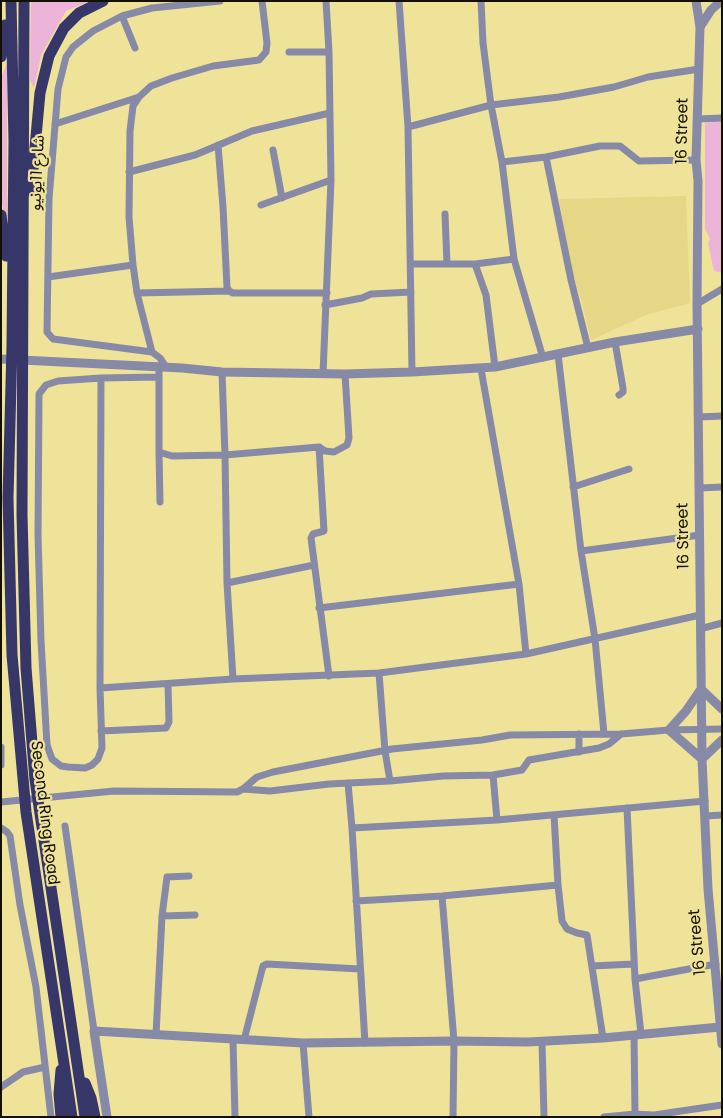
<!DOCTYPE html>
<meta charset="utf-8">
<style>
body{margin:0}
#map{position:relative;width:723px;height:1118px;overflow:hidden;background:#efe399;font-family:Poppins,sans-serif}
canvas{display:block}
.frame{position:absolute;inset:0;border:2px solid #141000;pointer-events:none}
</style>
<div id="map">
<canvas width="723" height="1118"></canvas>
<div class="frame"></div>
</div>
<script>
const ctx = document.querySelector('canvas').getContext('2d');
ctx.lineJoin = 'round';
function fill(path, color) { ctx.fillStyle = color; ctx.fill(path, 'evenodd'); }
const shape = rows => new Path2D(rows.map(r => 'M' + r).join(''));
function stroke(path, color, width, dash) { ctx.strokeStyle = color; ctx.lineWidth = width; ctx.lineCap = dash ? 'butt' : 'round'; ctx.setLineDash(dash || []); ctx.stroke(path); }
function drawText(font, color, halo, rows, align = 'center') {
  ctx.font = font + ' Poppins,"Noto Sans Arabic",sans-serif'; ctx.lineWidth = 4.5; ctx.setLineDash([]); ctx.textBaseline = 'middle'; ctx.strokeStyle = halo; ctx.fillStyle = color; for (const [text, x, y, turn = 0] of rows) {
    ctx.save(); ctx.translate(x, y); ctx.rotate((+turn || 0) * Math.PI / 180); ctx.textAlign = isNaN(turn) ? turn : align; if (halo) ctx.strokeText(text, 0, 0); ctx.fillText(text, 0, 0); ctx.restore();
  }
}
const built = shape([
 [686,196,690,303,646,315,591,340,581,299,571,270,559,199]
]);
const green = shape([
 [31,1,90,1,66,11,41,55,34,88,30,80],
 [7,63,7,222,1,200,1,78],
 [722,121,722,273,714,271,708,243,710,239,705,229,705,123]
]);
const minor = shape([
 [399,1,408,127,412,372],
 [481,1,483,43,491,105,502,162,514,259,543,358],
 [122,16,135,48],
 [289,52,329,52],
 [698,119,722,118],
 [55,124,139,97],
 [408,127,491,105,559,97,614,87,648,77,699,69],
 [218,145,223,207,227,287,229,291,233,293,327,293],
 [273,150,282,198],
 [546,157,571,280,588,348],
 [502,162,546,157,600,146,620,146,639,161,696,160],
 [129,172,195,155,252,131,330,113],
 [261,205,331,180],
 [445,214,447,264],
 [411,264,475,264,486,295,495,367],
 [475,264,514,259],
 [48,277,133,265],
 [137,293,229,291],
 [697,304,722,289],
 [325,305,362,298,371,294,411,292],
 [615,342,623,388,623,392,619,395],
 [152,352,137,293,133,265,129,217,130,131,133,106,139,97,151,86,172,78,213,66,259,60,266,52,267,43,262,1],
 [558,354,581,551,595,639,604,734],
 [159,367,159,452,160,502],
 [166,367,160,358,152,352,53,339,47,332,49,199,58,89,66,57,73,47,93,31,122,16,152,8,220,1],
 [481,369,519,584,526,654],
 [222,372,225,455,227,583,233,679],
 [323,374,331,180,329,52,326,1],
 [101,378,100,688,102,748,98,759,92,765,85,768,68,767,61,766,52,759,47,745,41,641,38,535,39,394,46,385,58,381,101,378,158,377],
 [698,417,722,416],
 [159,452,172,456,225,455,319,447],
 [573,487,629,469],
 [699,488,722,487],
 [581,551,700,535],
 [227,583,314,565],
 [319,608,519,584],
 [700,629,722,623],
 [379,673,526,654,700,615],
 [329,676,311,538,313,534,324,531,319,447,325,451,334,452,347,445,349,438,345,374],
 [100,688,233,679,379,673,385,751,390,781],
 [101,731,166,728,169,722,168,684],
 [579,734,579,752],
 [1,747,1,765],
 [493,775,497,820,705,801],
 [348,783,352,828,365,1043],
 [243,789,270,791,329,784,390,781,443,776,493,775,522,770,529,760,599,748,609,744,621,734],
 [1,802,114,791,237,792,243,789,257,777,273,772,392,749,482,740,510,735,621,734,669,730,722,729],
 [627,808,635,979,641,1034],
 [554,815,558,885,562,921,567,929,577,933,587,935,603,1038],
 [705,816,722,815],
 [65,826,94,1031],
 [1,828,7,832,10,836,20,905,36,987,51,1117],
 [352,828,497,820],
 [442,896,454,1041,453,1117],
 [356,901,442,896,558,885],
 [162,916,167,877,189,876],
 [592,966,634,964],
 [635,979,716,964],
 [156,1035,162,916,195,915],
 [634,1035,635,1114,654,1115,654,1117],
 [233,1040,235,1117],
 [244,1040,263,966,267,964,360,969],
 [542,1041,544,1117],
 [303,1043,309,1117],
 [1,1087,23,1072,45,1067],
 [654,1115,722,1105],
 [604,1117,635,1114]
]);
const tertiary = shape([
 [696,1,700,27,696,160,698,181,697,304,702,759,708,889,722,1044],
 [700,27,711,10,721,1],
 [1,359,182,368,222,372,345,374,412,372,495,367,615,342,698,329],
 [722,709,701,689,686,711,669,730,702,759,722,740],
 [107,1117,94,1031,303,1043,454,1041,528,1042,603,1038,720,1027]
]);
const trunk = shape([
 [11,1,14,141,12,346,8,498,12,655,26,812,72,1117],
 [24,1,22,515,26,668,35,780,85,1117],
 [1,57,5,25],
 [31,191,40,93,49,56,64,28,79,13,103,1],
 [1,215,6,256],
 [61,1070,59,1094,61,1117],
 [85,1083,91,1098,95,1117]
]);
const streetNames = [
 ["16 Street",683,131,-89],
 ["شارع 11يونيو",38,173,-87],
 ["16 Street",684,536,-91],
 ["Second Ring Road",44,813,83],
 ["16 Street",698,942,-95]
];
fill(built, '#e5d785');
fill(green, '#ebb4d8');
stroke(minor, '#878aa6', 7);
stroke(tertiary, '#878aa6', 9);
stroke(trunk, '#363768', 11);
drawText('16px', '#141000', '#efe399', streetNames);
</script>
